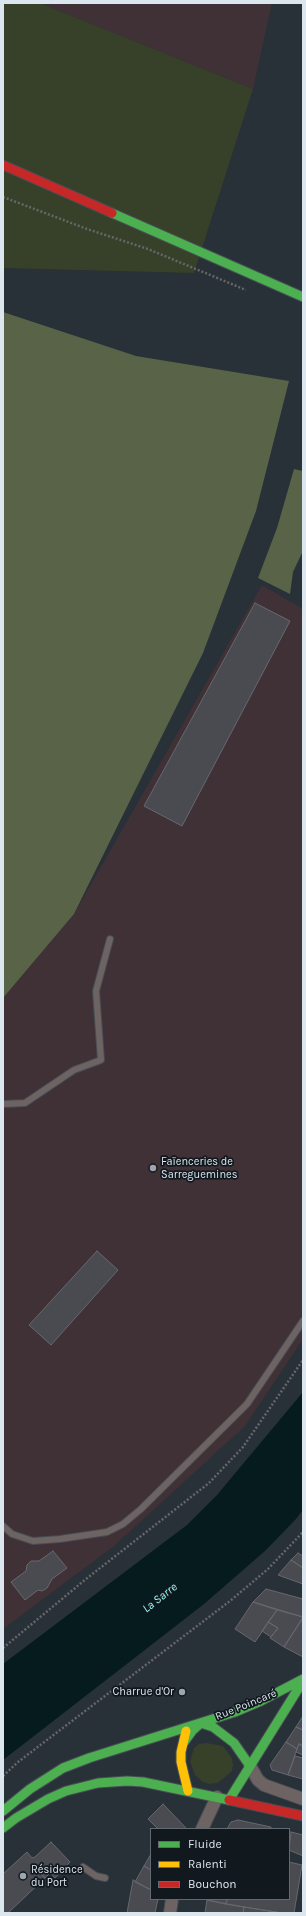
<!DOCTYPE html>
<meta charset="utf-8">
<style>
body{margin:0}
#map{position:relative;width:306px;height:1916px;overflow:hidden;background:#283038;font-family:Karla,sans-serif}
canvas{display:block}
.frame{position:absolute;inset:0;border:4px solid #dce6ee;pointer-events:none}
.legend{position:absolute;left:150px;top:1828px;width:140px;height:72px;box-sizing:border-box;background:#11181e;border:1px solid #626a71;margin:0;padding:5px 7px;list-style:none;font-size:12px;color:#dce6ee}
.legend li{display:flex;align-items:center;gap:8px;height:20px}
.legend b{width:20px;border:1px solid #626a71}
</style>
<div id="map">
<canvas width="306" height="1916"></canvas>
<div class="frame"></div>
<ul class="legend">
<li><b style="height:5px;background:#4caf50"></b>Fluide</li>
<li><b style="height:5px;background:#ffc107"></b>Ralenti</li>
<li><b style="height:5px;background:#c62828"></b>Bouchon</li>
</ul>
</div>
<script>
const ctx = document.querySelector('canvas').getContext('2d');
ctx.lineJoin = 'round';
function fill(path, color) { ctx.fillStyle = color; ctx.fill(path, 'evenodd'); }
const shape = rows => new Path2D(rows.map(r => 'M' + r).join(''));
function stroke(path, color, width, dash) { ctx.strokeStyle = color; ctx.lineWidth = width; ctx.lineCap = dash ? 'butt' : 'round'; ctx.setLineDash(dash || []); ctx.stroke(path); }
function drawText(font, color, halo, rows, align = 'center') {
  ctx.font = font + ' Karla,sans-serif'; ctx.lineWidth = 3.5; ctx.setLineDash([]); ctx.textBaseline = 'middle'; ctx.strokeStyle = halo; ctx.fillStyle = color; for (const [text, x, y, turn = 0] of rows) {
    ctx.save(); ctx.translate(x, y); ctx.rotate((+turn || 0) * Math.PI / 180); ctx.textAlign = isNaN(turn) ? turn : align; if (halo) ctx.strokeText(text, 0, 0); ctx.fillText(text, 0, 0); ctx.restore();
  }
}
const industrial = shape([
 [40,3,272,3,253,89],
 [262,585,303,609,303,1339,245,1426,114,1546,3,1629,3,998,74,914]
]);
const green = shape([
 [3,3,40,3,253,89,194,273,3,268],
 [207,1743,223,1746,232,1758,233,1765,232,1771,224,1778,217,1783,209,1784,203,1782,195,1775,190,1761,194,1748,199,1744]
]);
const forest = shape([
 [3,312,136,356,289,381,256,511,203,653,74,914,3,998],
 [294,469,303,471,303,551,293,572,290,594,258,578,277,528]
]);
const water = shape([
 [303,1392,303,1510,295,1520,266,1550,204,1604,3,1760,3,1664,187,1525,217,1495]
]);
const building = shape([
 [255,603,290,621,182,826,144,806,255,603],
 [97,1251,118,1270,51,1345,29,1325,97,1251],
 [53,1551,67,1568,52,1579,47,1588,42,1591,38,1590,25,1600,11,1582,26,1571,27,1565,31,1561,39,1561,53,1551],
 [298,1553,303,1556,303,1568,291,1560,298,1553],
 [291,1560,303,1568,303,1584,278,1575,291,1560],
 [266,1589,303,1599,303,1617,253,1602,266,1589],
 [253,1602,277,1610,255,1642,235,1629,253,1602],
 [277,1610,303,1617,284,1647,270,1638,278,1628,268,1622,277,1610],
 [303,1618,303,1657,284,1647,303,1618],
 [268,1622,278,1628,271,1637,262,1631,268,1622],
 [303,1716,303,1730,296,1727,303,1716],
 [296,1727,303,1730,303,1746,299,1744,297,1749,286,1742,296,1727],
 [286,1742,297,1749,288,1775,272,1770,270,1765,286,1742],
 [299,1744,303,1746,303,1755,296,1752,299,1744],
 [295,1756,303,1758,303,1779,288,1775,295,1756],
 [163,1804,187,1829,158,1829,148,1819,163,1804],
 [238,1820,271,1827,271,1829,227,1829,231,1822,238,1820],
 [291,1832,303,1835,303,1856,289,1850,291,1832],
 [51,1842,70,1862,55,1878,44,1866,38,1871,45,1878,8,1913,3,1913,3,1874,27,1852,32,1858,35,1857,51,1842],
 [151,1854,151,1870,144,1866,151,1854],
 [289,1862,302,1865,294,1913,282,1913,225,1904,228,1899,289,1899,289,1862],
 [44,1866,50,1873,45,1878,38,1871,44,1866],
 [144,1866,151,1870,151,1890,135,1882,144,1866],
 [133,1880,151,1890,151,1899,158,1899,155,1913,127,1913,133,1880],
 [207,1899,228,1899,225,1904,207,1900,207,1899],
 [207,1900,244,1907,243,1913,205,1913,207,1900],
 [244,1907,282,1913,243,1913,244,1907]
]);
const path = shape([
 [3,197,87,229,148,249,246,290],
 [3,1648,86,1579,209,1483,243,1447,303,1360],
 [3,1776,18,1762,230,1601,268,1569,303,1532]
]);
const lane = shape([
 [3,1104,25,1103,74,1070,101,1060,96,991,110,939],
 [3,1526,12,1534,33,1541,60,1539,107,1532,123,1524,141,1509,247,1404,303,1321],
 [83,1867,96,1876,105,1878]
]);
const street = shape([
 [250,1766,258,1780,264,1785,303,1799],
 [202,1829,217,1797],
 [170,1913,172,1899]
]);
const fast = shape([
 [112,213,303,297],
 [184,1742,192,1731,201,1723,213,1727,234,1743,250,1766],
 [3,1811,30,1789,63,1768,89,1758,235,1712,261,1701,303,1679],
 [3,1828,16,1818,48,1799,66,1791,98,1783,127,1781,143,1782,229,1800,303,1681]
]);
const slow = shape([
 [186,1731,181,1752,181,1762,188,1791]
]);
const jam = shape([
 [3,165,112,213],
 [229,1800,303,1816]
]);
const markers = [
 [153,1168,4,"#9da6ae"],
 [182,1692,4,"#9da6ae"],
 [23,1876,4,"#9da6ae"]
];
const poiNames = [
 ["Faïenceries de",161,1162],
 ["Sarreguemines",161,1175],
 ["Charrue d'Or",174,1692,"right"],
 ["Résidence",31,1870],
 ["du Port",31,1883]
];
const streetNames = [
 ["Rue Poincaré",246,1705,-22]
];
const waterNames = [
 ["La Sarre",160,1598,-38]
];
fill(industrial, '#403137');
fill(green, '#374028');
fill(forest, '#586347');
fill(water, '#051b1d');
fill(building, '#4a4a51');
stroke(building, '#67686f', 1);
stroke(lane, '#464d53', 8);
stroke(street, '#464d53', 14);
stroke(fast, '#464d53', 11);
stroke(slow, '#464d53', 11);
stroke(jam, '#464d53', 11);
stroke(path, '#686668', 2.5, [2, 2]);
stroke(lane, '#6d6363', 6);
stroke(street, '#6d6363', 12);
stroke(fast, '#4caf50', 9);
stroke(slow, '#ffc107', 9);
stroke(jam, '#c62828', 9);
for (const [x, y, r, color] of markers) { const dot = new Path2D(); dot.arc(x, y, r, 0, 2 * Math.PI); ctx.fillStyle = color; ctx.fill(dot); stroke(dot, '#11181e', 1.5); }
drawText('11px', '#dce6ee', '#11181e', poiNames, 'left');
drawText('11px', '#dce6ee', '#11181e', streetNames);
drawText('italic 12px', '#9cf2f4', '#11181e', waterNames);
</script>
